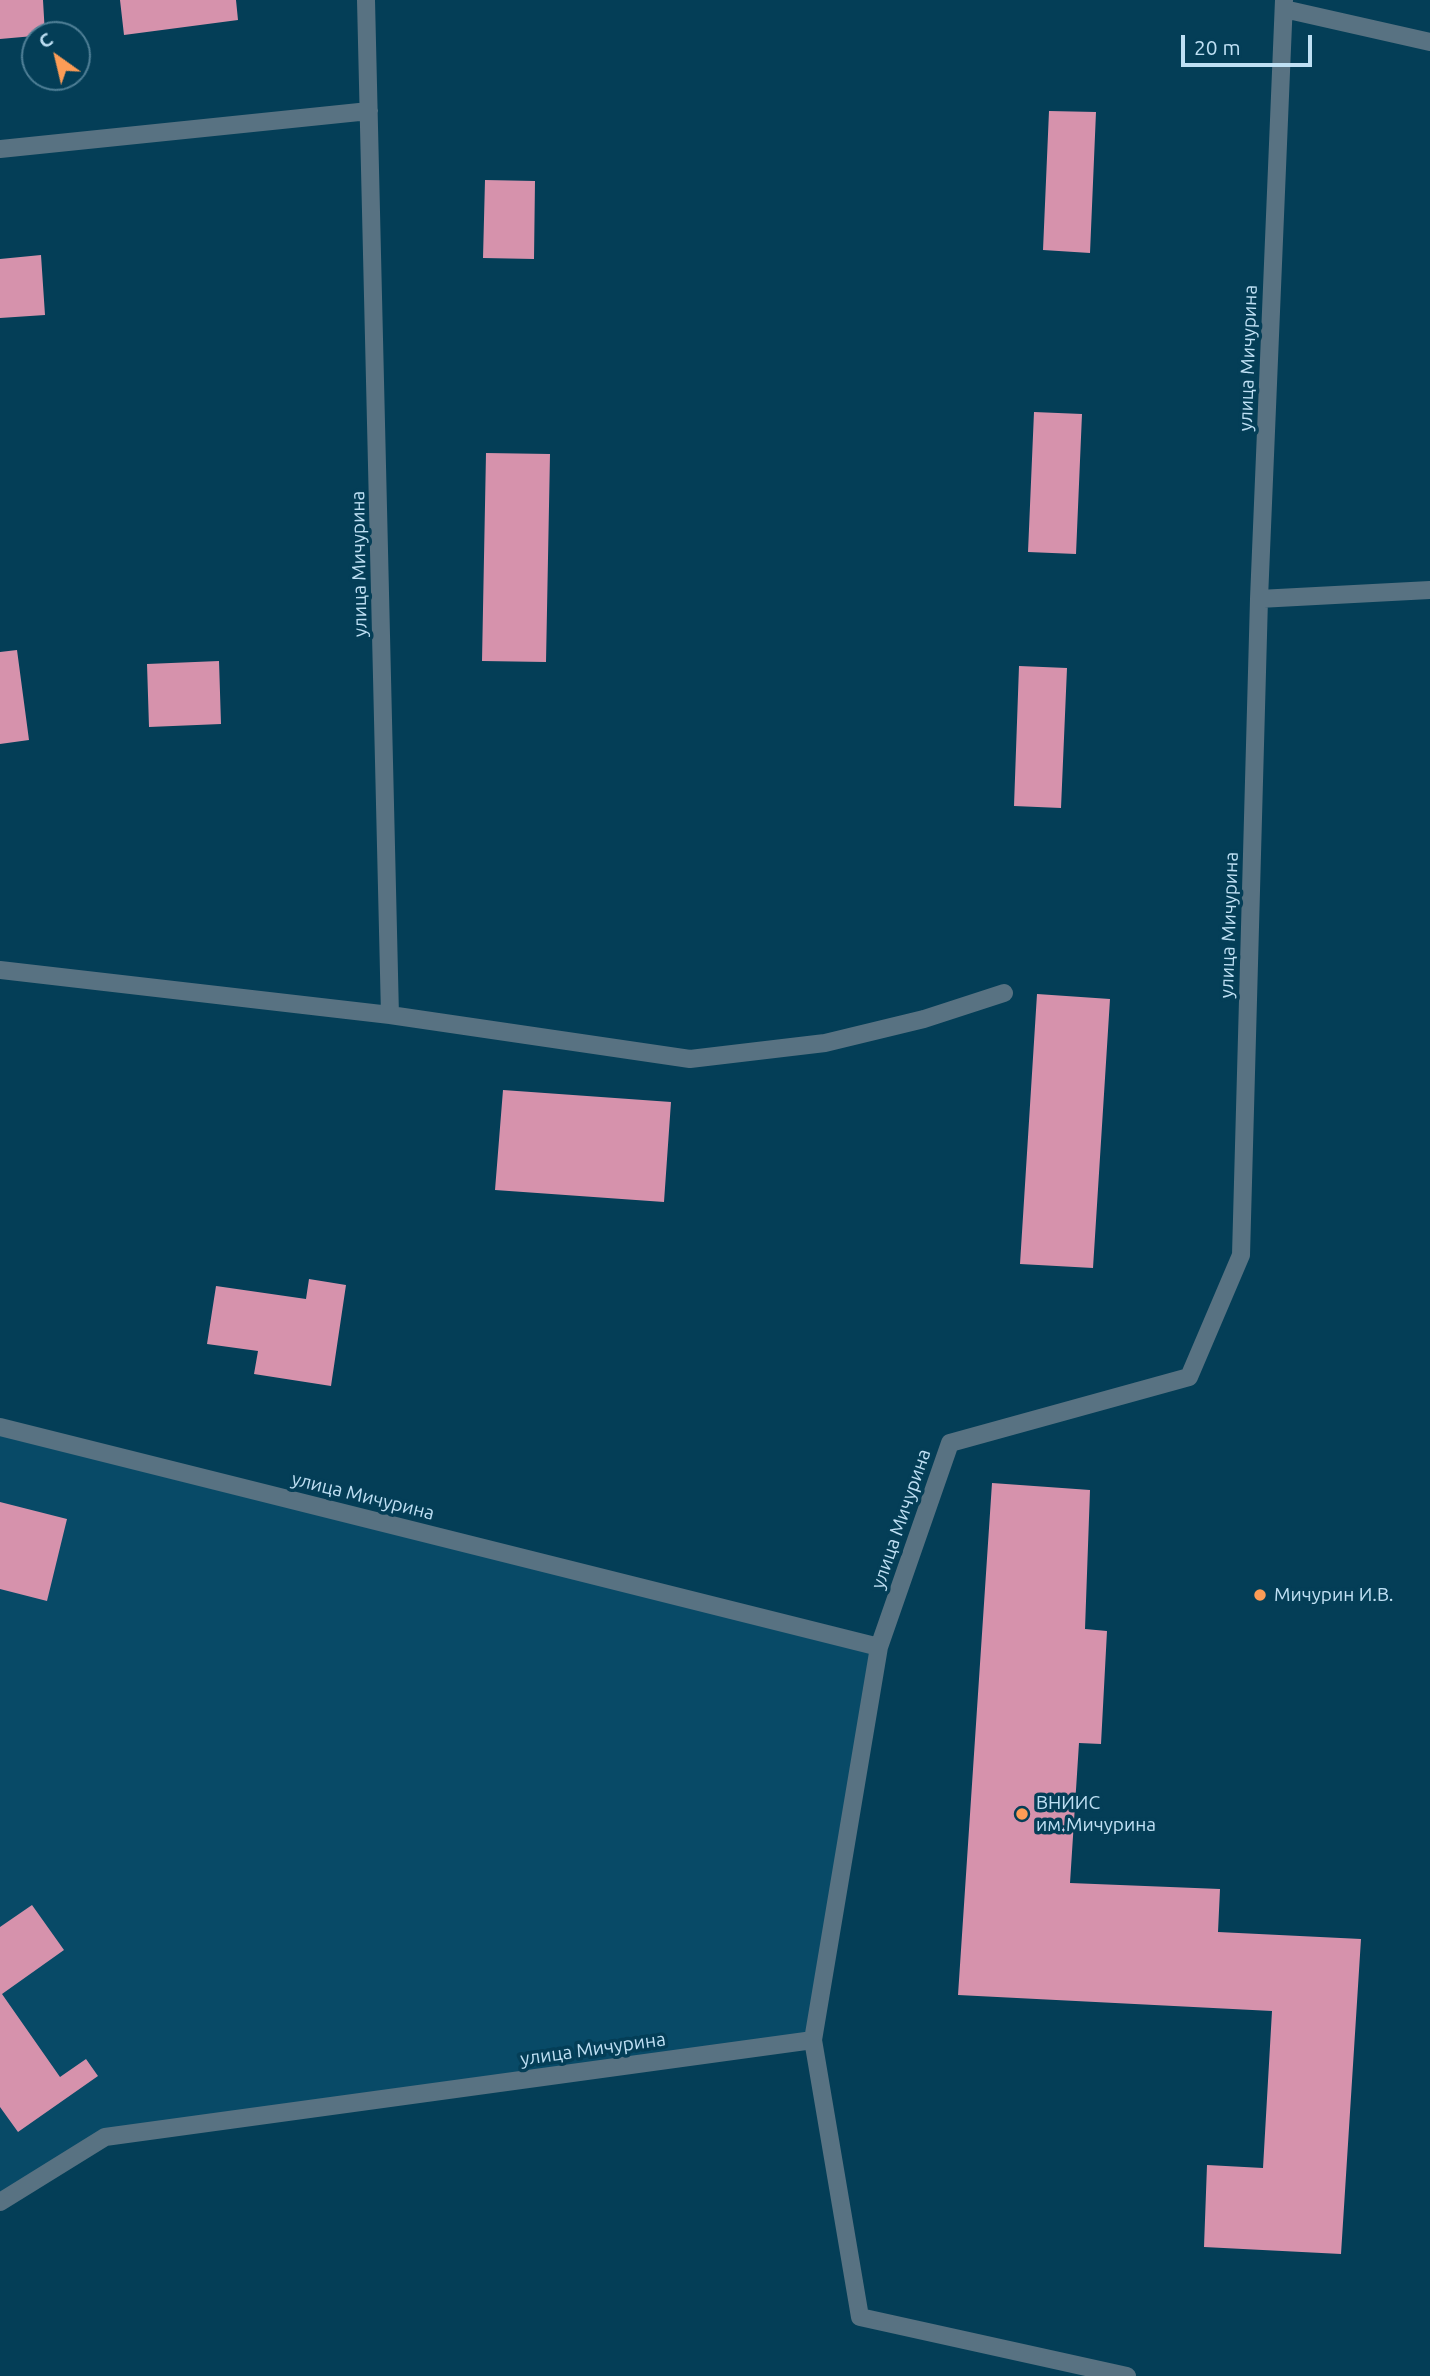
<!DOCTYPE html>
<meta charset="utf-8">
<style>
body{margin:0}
#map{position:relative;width:1430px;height:2376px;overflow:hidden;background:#043e57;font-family:Ubuntu,sans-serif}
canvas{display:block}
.north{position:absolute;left:21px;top:21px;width:70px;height:70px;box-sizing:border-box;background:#043e57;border:2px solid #4f7f96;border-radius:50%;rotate:326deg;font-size:19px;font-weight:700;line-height:28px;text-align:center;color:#bfe0f4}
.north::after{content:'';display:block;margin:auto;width:24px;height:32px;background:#fd9c56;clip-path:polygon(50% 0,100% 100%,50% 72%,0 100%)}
.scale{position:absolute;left:1181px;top:35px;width:131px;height:32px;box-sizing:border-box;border:4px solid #bfe0f4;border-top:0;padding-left:9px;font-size:21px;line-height:24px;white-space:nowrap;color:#bfe0f4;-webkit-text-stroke:5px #043e57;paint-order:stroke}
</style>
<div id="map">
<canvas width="1430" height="2376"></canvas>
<div class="north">С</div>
<div class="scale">20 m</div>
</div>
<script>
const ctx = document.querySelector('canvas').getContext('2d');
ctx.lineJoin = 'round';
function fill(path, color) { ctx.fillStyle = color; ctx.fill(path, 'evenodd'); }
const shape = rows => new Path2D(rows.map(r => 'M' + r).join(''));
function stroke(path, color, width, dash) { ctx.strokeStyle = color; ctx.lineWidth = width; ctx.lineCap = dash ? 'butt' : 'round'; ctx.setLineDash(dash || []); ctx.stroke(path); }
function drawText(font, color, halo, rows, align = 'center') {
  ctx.font = font + ' Ubuntu,sans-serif'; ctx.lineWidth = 7; ctx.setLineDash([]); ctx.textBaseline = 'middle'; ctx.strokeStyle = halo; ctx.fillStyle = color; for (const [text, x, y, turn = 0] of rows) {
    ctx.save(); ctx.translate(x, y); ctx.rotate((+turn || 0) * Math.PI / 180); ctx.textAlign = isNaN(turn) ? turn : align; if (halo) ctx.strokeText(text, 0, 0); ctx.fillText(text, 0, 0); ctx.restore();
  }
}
const built = shape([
 [0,1427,879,1647,813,2040,105,2137,0,2202]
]);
const building = shape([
 [0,0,43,0,45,35,0,39],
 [120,0,236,0,238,20,124,35],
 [1049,111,1096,112,1090,253,1043,250],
 [485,180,535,181,534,259,483,258],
 [41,255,45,315,0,318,0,259],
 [1034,412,1082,414,1076,554,1028,552],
 [486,453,550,454,546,662,482,661],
 [17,650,29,740,0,744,0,652],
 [219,661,221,724,149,727,147,664],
 [1019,666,1067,668,1061,808,1014,806],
 [1037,994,1110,999,1093,1268,1020,1264],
 [503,1090,671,1102,664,1202,495,1190],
 [309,1279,346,1285,331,1386,254,1374,258,1351,207,1344,216,1286,306,1299],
 [992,1483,1090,1490,1085,1629,1107,1631,1101,1744,1079,1743,1070,1883,1220,1889,1218,1932,1361,1939,1341,2254,1204,2247,1207,2165,1263,2168,1272,2011,958,1995],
 [0,1502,67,1519,47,1601,0,1589],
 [32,1905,64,1950,2,1994,60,2077,86,2059,98,2076,18,2132,0,2107,0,1927]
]);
const minor = shape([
 [1284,9,1430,42],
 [0,149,369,111],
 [1259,599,1430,590],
 [0,970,390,1015,366,0],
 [390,1015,690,1059,825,1043,924,1019,1004,993],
 [0,1427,879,1647],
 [0,2202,105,2137,813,2040],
 [1127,2376,860,2317,813,2040,879,1647,950,1443,1189,1377,1241,1255,1259,599,1284,0]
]);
const markers = [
 [1260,1595,7,"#fd9c56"],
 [1022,1814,7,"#fd9c56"]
];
const streetNames = [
 ["улица Мичурина",1248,358,-88],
 ["улица Мичурина",359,564,-91],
 ["улица Мичурина",1229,925,-88],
 ["улица Мичурина",363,1496,14],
 ["улица Мичурина",901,1519,-71],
 ["улица Мичурина",593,2049,-8]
];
const poiNames = [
 ["Мичурин И.В.",1274,1595],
 ["ВНИИС",1036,1803],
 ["им.Мичурина",1036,1825]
];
fill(built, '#084a67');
fill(building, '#d692ac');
stroke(minor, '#587282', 18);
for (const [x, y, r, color] of markers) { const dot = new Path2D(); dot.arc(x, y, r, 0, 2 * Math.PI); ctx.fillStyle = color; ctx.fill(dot); stroke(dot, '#043e57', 2.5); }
drawText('19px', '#bfe0f4', '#043e57', streetNames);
drawText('19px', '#bfe0f4', '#043e57', poiNames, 'left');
</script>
